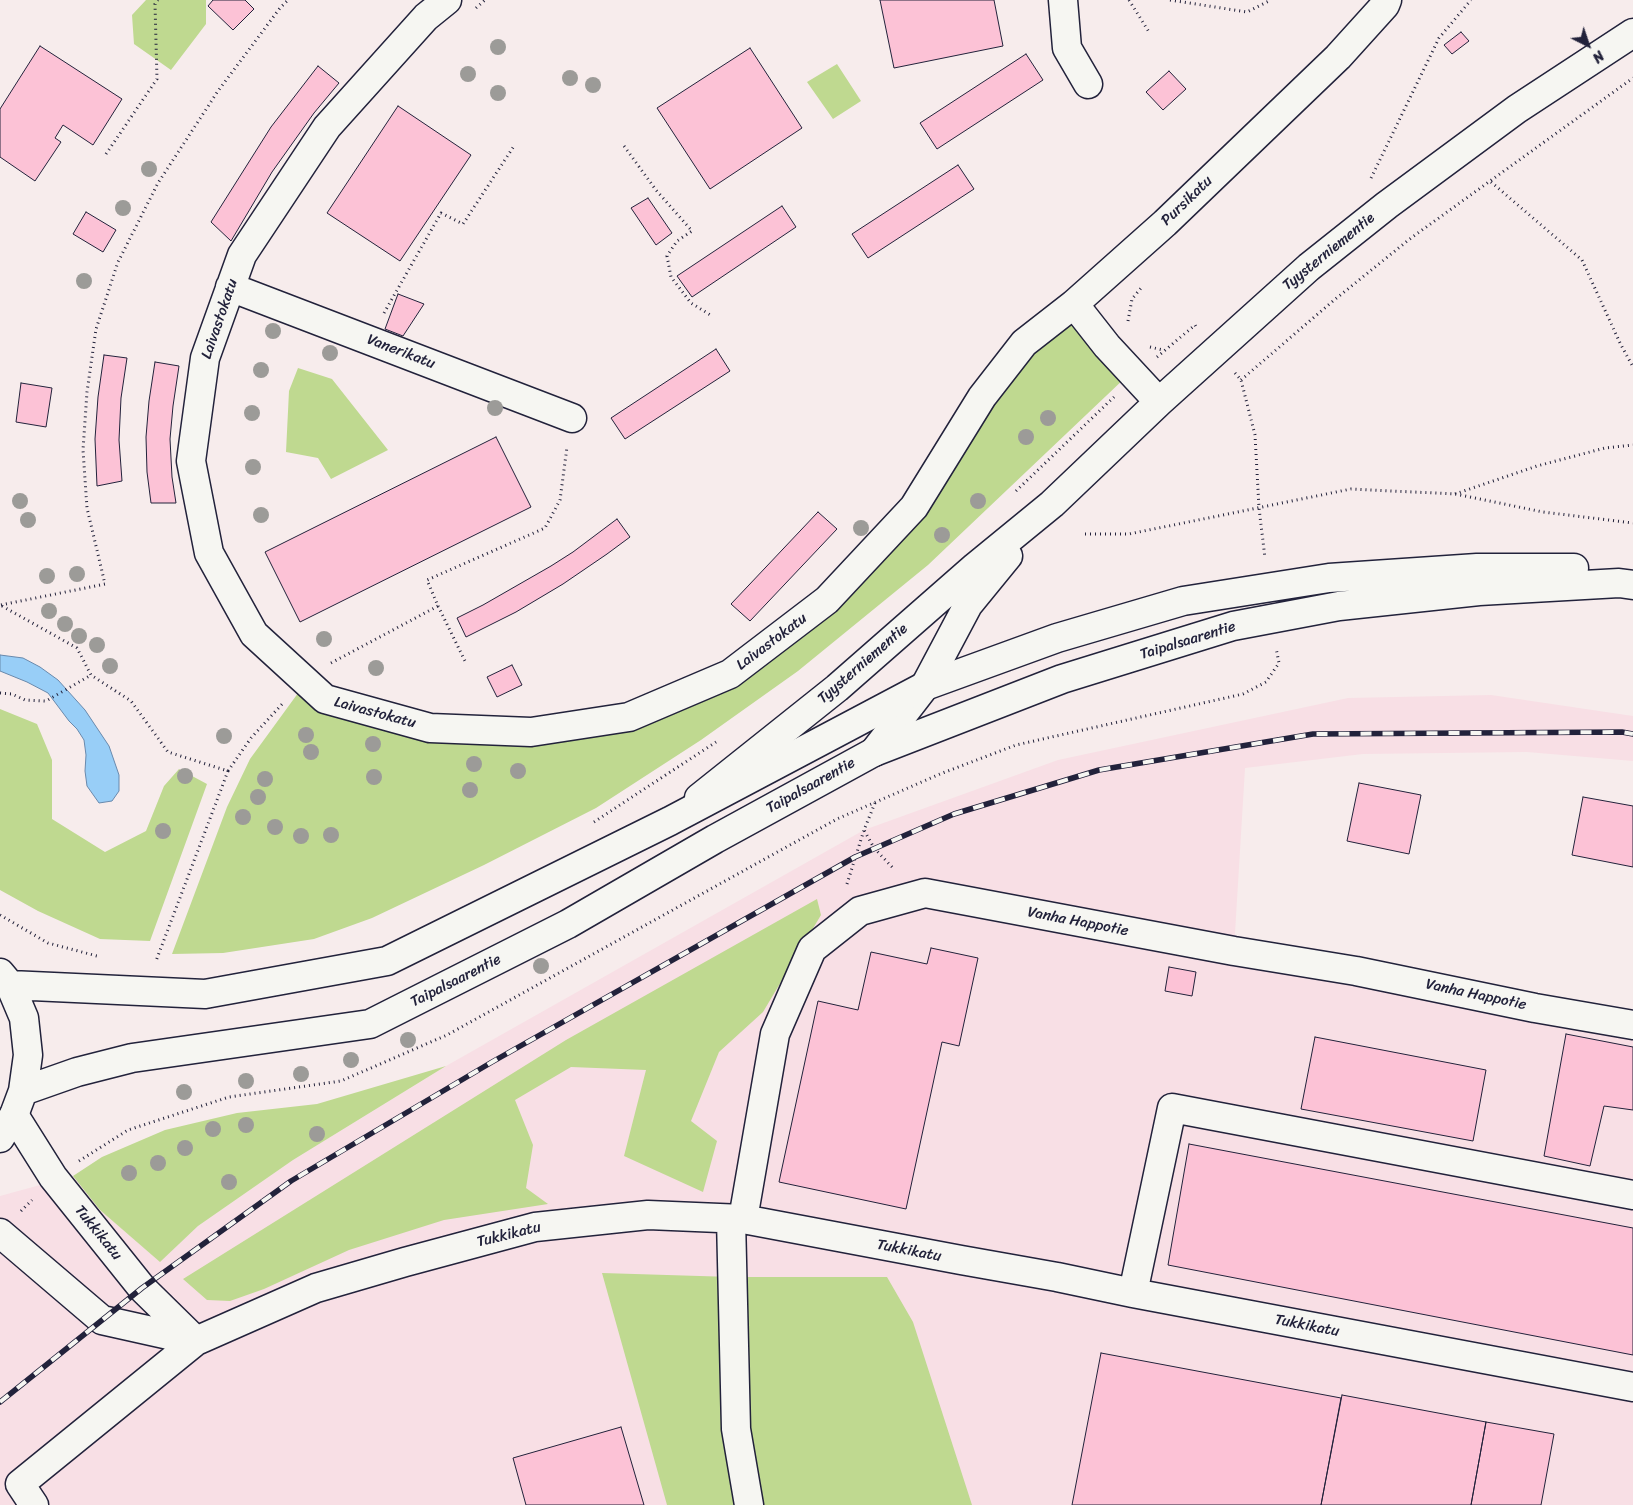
<!DOCTYPE html>
<style>
body{margin:0}
#map{position:relative;width:1633px;height:1505px;overflow:hidden;background:#f7ecec;font-family:Sriracha,sans-serif}
canvas{display:block}
.north{position:absolute;left:1563px;top:20px;width:50px;height:50px;-webkit-text-stroke:4px #f6f6f2;paint-order:stroke;rotate:139deg;font-size:14px;font-weight:700;line-height:20px;text-align:center;color:#22223b}
.north::after{content:'';display:block;margin:auto;width:18px;height:22px;background:#22223b;clip-path:polygon(50% 0,100% 100%,50% 72%,0 100%)}
</style>
<div id="map">
<canvas width="1633" height="1505"></canvas>
<div class="north">N</div>
</div>
<script>
const ctx = document.querySelector('canvas').getContext('2d');
ctx.lineJoin = 'round';
function fill(path, color) { ctx.fillStyle = color; ctx.fill(path, 'evenodd'); }
const shape = rows => new Path2D(rows.map(r => 'M' + r).join(''));
function stroke(path, color, width, dash) { ctx.strokeStyle = color; ctx.lineWidth = width; ctx.lineCap = dash ? 'butt' : 'round'; ctx.setLineDash(dash || []); ctx.stroke(path); }
function drawText(font, color, halo, rows, align = 'center') {
  ctx.font = font + ' Sriracha,sans-serif'; ctx.lineWidth = 4; ctx.setLineDash([]); ctx.textBaseline = 'middle'; ctx.strokeStyle = halo; ctx.fillStyle = color; for (const [text, x, y, turn = 0] of rows) {
    ctx.save(); ctx.translate(x, y); ctx.rotate((+turn || 0) * Math.PI / 180); ctx.textAlign = isNaN(turn) ? turn : align; if (halo) ctx.strokeText(text, 0, 0); ctx.fillText(text, 0, 0); ctx.restore();
  }
}
const built = shape([
 [1491,695,1633,716,1633,761,1527,752,1363,754,1245,768,1234,950,1633,1025,1633,1505,0,1505,0,1196,73,1176,100,1210,160,1261,198,1226,293,1160,446,1066,864,830,1058,760,1348,698]
]);
const green = shape([
 [146,0,206,0,206,24,171,70,134,44,132,15],
 [837,64,861,101,833,119,807,82],
 [1074,312,1126,377,928,565,798,671,701,740,596,808,484,865,372,918,314,939,223,953,172,954,227,807,250,759,301,689,434,736,635,724,833,604,1029,347],
 [298,368,332,379,388,450,331,479,318,458,286,452,289,391],
 [0,709,37,724,52,760,52,819,105,852,146,831,164,786,179,769,207,784,150,941,100,939,38,911,0,890],
 [817,899,821,915,763,1012,719,1052,691,1121,717,1141,703,1192,624,1156,646,1070,571,1067,515,1100,533,1145,526,1188,548,1204,444,1220,349,1250,264,1289,230,1301,207,1300,183,1279,566,1040],
 [446,1066,293,1160,198,1226,160,1262,100,1210,73,1176,102,1157,165,1130,237,1113,317,1104],
 [602,1273,732,1277,887,1277,913,1322,972,1505,667,1505]
]);
const water = shape([
 [0,655,23,658,40,667,58,680,85,710,109,746,119,775,119,791,112,801,99,803,87,786,85,771,86,755,84,740,77,729,69,721,48,693,27,682,0,671,0,655]
]);
const building = shape([
 [213,0,245,0,254,9,233,30,208,6,213,0],
 [880,0,994,0,1003,46,894,68,880,0],
 [1461,32,1469,41,1452,54,1444,45,1461,32],
 [40,46,122,99,93,145,63,125,55,138,61,142,35,181,0,157,0,109,40,46],
 [750,48,802,128,710,189,657,108,750,48],
 [1026,54,1043,80,937,149,920,123,1026,54],
 [318,66,339,83,314,113,272,172,231,241,211,222,271,127,318,66],
 [1169,71,1186,89,1163,110,1146,92,1169,71],
 [398,106,471,155,400,261,327,213,398,106],
 [958,165,974,189,868,258,852,234,958,165],
 [648,198,672,233,656,245,631,208,648,198],
 [782,206,796,227,692,297,677,276,782,206],
 [86,212,116,230,103,252,73,234,86,212],
 [398,294,424,304,403,336,385,329,398,294],
 [716,349,730,371,625,439,611,418,716,349],
 [104,355,127,358,121,398,119,440,122,481,97,486,95,439,98,397,104,355],
 [155,362,179,366,173,406,170,439,172,477,176,503,151,503,147,472,146,437,149,401,155,362],
 [21,383,52,388,46,427,16,422,21,383],
 [496,437,531,507,300,622,265,552,496,437],
 [818,512,837,529,750,621,731,604,818,512],
 [617,519,630,537,607,554,563,584,516,612,466,637,457,618,483,605,551,566,573,552,617,519],
 [512,665,522,685,497,697,487,677,512,665],
 [1359,783,1421,795,1409,854,1347,841,1359,783],
 [1583,797,1633,806,1633,867,1572,855,1583,797],
 [931,948,978,958,959,1046,942,1042,906,1209,779,1182,818,1001,858,1010,871,952,927,964,931,948],
 [1169,967,1196,972,1192,996,1165,991,1169,967],
 [1566,1034,1633,1047,1633,1110,1604,1106,1590,1166,1544,1156,1566,1034],
 [1315,1037,1486,1070,1473,1141,1301,1109,1315,1037],
 [1189,1144,1633,1228,1633,1355,1168,1265,1189,1144],
 [1101,1353,1341,1398,1321,1505,1072,1505,1101,1353],
 [1342,1395,1486,1422,1471,1505,1321,1505,1342,1395],
 [1486,1422,1554,1434,1541,1505,1471,1505,1486,1422],
 [621,1427,644,1505,526,1505,513,1458,621,1427]
]);
const path = shape([
 [1129,0,1149,32],
 [1170,0,1247,12,1271,0],
 [476,8,485,0],
 [624,146,656,190,692,231,677,241,667,256,671,277,691,303,712,316],
 [106,154,157,79,155,4,158,0],
 [1371,178,1439,38,1471,0],
 [1491,182,1582,260,1620,343,1633,367],
 [384,313,441,213,463,224,514,146],
 [1128,321,1132,299,1141,288],
 [1150,347,1163,350],
 [1157,357,1195,325,1197,329],
 [1235,373,1241,380,1255,435,1259,508,1265,558],
 [1241,380,1333,301,1411,238,1633,78],
 [1016,491,1114,397],
 [1455,494,1537,466,1605,448,1633,445],
 [1085,534,1129,534,1351,489,1455,494,1543,512,1633,523],
 [1,605,105,584,87,508,83,450,87,392,96,329,118,262,158,183,218,91,280,8,288,0],
 [2,606,77,648,91,675,131,701,168,752,228,771,156,961],
 [438,606,466,663],
 [331,663,438,606,427,580,545,528,560,500,567,447],
 [0,693,12,694,25,700,46,701,91,675],
 [228,771,251,738,284,702],
 [875,803,864,830,874,848,894,869],
 [594,822,716,742],
 [847,884,864,830],
 [0,915,48,943,97,956],
 [79,1161,128,1130,229,1097,341,1081,447,1035,837,819,940,774,1016,745,1243,694,1266,682,1279,663,1276,648],
 [21,1211,32,1200]
]);
const minor = shape([
 [447,0,426,17,327,127,242,255,205,358,191,461,209,553,254,634,325,699,430,728,531,732,629,717,730,674,827,600,914,507,982,397,1024,343,1074,304],
 [1063,0,1067,48,1088,84],
 [230,287,572,418],
 [1159,402,1107,346,1074,304,1165,223,1338,57,1385,5,1387,0],
 [874,752,925,686,968,605,1008,556],
 [699,798,837,688,975,567,1052,504,1159,402,1309,267,1387,205,1517,109,1633,33],
 [14,1115,53,1177,142,1288,196,1341],
 [731,1219,736,1429,749,1505],
 [743,1219,775,1034,812,949,860,911,925,893,1234,951,1356,971,1535,1008,1633,1025],
 [0,1233,102,1320,196,1341],
 [1133,1293,1172,1108,1633,1195],
 [34,1505,20,1484,196,1341,316,1288,405,1262,535,1227,648,1215,743,1219,961,1260,1057,1277,1133,1293,1633,1387]
]);
const major = shape([
 [0,973,10,985,24,1018,28,1055,23,1091,14,1115,0,1138],
 [10,985,205,994,387,961,670,821,925,686,1057,638,1183,601,1329,578,1477,568,1574,568],
 [23,1091,77,1072,132,1058,370,1024,568,924,715,839,874,752,1062,679,1233,626,1339,606,1479,591,1619,583,1633,585]
]);
const rail = shape([
 [0,1402,142,1288,291,1181,492,1062,855,857,954,814,1099,770,1313,734,1622,732,1633,734]
]);
const trees = [
 [498,47],
 [468,74],
 [570,78],
 [593,85],
 [498,93],
 [149,169],
 [123,208],
 [84,281],
 [273,331],
 [330,353],
 [261,370],
 [495,408],
 [252,413],
 [1048,418],
 [1026,437],
 [253,467],
 [20,501],
 [978,501],
 [261,515],
 [28,520],
 [861,528],
 [942,535],
 [77,574],
 [47,576],
 [49,611],
 [65,624],
 [79,636],
 [324,639],
 [97,645],
 [110,666],
 [376,668],
 [306,735],
 [224,736],
 [373,744],
 [311,752],
 [474,764],
 [518,771],
 [185,776],
 [374,777],
 [265,779],
 [470,790],
 [258,797],
 [243,817],
 [275,827],
 [163,831],
 [331,835],
 [301,836],
 [541,966],
 [408,1040],
 [351,1060],
 [301,1074],
 [246,1081],
 [184,1092],
 [246,1125],
 [213,1129],
 [317,1134],
 [185,1148],
 [158,1163],
 [129,1173],
 [229,1182]
];
const streetNames = [
 ["Pursikatu",1187,201,-44],
 ["Tyysterniementie",1329,252,-39],
 ["Laivastokatu",220,319,-71],
 ["Vanerikatu",401,352,21],
 ["Taipalsaarentie",1188,641,-17],
 ["Laivastokatu",772,642,-37],
 ["Tyysterniementie",863,664,-41],
 ["Laivastokatu",375,713,15],
 ["Taipalsaarentie",811,786,-29],
 ["Vanha Happotie",1078,922,11],
 ["Taipalsaarentie",456,981,-27],
 ["Vanha Happotie",1476,995,12],
 ["Tukkikatu",98,1233,51],
 ["Tukkikatu",509,1235,-14],
 ["Tukkikatu",909,1251,11],
 ["Tukkikatu",1307,1326,11]
];
fill(built, '#f8dfe5');
fill(green, '#bfd990');
fill(water, '#98cef7');
stroke(water, '#6989ac', 1);
fill(building, '#fcc2d6');
stroke(building, '#22223b', 1);
stroke(minor, '#22223b', 31);
stroke(major, '#22223b', 31);
stroke(path, '#22223b', 3, [1, 4]);
stroke(minor, '#f6f6f2', 28);
stroke(major, '#f6f6f2', 28);
stroke(rail, '#22223b', 5.5);
stroke(rail, '#f6f6f2', 4, [11]);
ctx.fillStyle = '#9c9b98';
for (const [x, y] of trees) { ctx.beginPath(); ctx.arc(x, y, 8, 0, 2 * Math.PI); ctx.fill(); }
drawText('15px', '#22223b', '#f6f6f2', streetNames);
</script>
